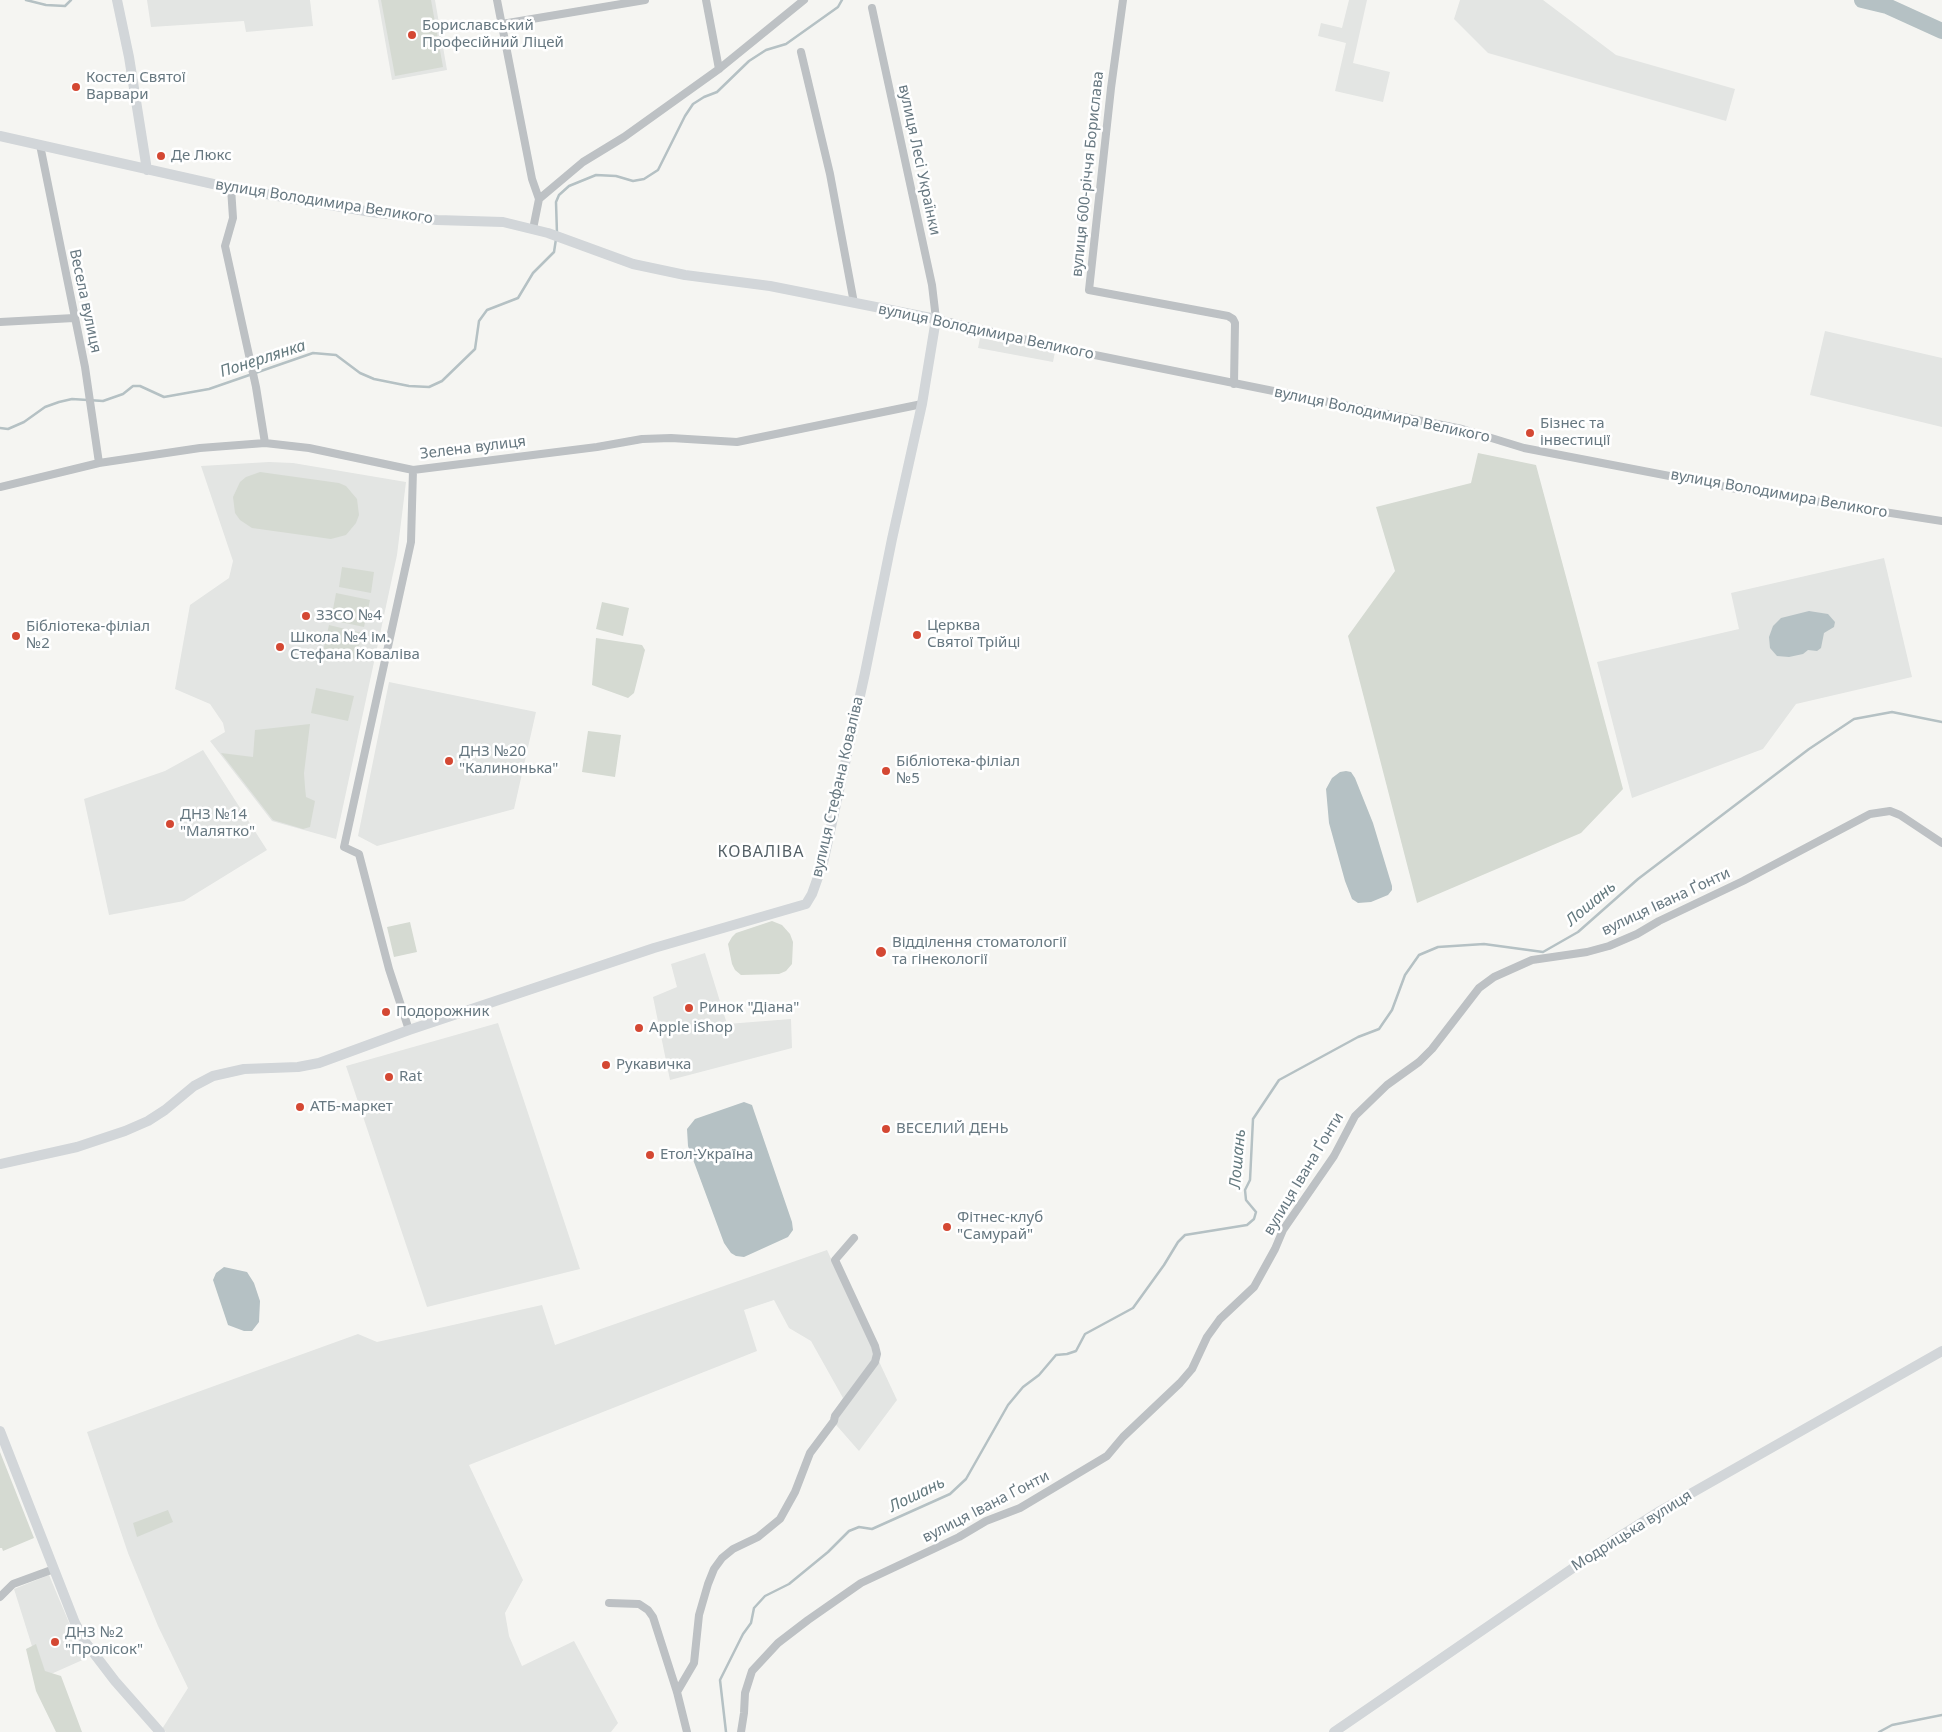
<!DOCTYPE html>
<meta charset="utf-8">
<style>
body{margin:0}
canvas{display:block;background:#f5f5f2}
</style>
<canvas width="1942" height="1732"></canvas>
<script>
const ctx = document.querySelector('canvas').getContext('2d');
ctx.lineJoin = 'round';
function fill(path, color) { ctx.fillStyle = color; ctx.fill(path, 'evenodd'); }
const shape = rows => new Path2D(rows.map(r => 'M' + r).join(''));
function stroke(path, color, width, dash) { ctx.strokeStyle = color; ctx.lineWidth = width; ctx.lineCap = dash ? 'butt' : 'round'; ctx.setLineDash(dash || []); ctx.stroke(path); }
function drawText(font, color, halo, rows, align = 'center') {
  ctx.font = font + ' "Noto Sans",sans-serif'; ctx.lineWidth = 5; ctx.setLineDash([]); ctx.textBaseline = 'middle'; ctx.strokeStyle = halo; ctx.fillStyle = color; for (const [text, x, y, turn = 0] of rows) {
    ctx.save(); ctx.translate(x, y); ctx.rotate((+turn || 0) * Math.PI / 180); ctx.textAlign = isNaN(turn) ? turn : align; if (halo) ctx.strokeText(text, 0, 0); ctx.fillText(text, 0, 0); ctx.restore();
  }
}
const built = shape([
 [147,0,310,0,313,26,246,32,244,21,151,27],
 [378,0,435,0,447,70,392,80],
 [1349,0,1367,0,1353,63,1390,72,1383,102,1335,91,1346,43,1318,36,1321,23,1342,28],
 [1460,0,1543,0,1616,55,1735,89,1726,121,1488,53,1454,19],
 [1825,331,1942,358,1942,427,1810,395],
 [980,338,1055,352,1053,362,978,348],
 [269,462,293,463,406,482,397,555,336,839,272,821,210,741,225,732,223,723,210,704,175,689,190,605,229,578,233,561,201,466],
 [1884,558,1912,677,1796,704,1763,749,1632,798,1597,662,1739,629,1731,593],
 [389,682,536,712,514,809,377,846,358,836],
 [203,750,267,850,184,901,109,915,84,799,165,771],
 [705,953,727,1024,791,1019,792,1048,670,1080,653,997,677,987,671,964],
 [498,1023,580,1269,427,1307,346,1066],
 [827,1250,897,1400,859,1451,830,1418,843,1398,811,1341,789,1328,774,1300,744,1310,757,1351,469,1465,523,1580,505,1613,509,1636,522,1666,574,1641,618,1723,611,1732,166,1732,162,1729,188,1688,158,1626,128,1553,87,1432,358,1334,377,1342,542,1305,555,1345],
 [49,1575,70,1625,87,1658,42,1678,14,1589]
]);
const green = shape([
 [381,0,431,0,443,67,395,76],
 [1478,453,1536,465,1623,789,1581,833,1417,903,1348,636,1395,571,1376,507,1471,483],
 [260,472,339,483,346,486,357,499,359,515,356,523,346,535,331,539,252,528,240,520,235,513,233,497,240,482,246,477],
 [342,567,374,572,371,593,339,587],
 [336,593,370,600,364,627,331,620],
 [602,602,629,608,623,636,596,629],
 [329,625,362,633,356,659,323,651],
 [596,638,642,645,645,650,634,693,628,698,592,685],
 [316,688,354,696,348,721,311,713],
 [310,724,304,773,305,787,306,797,315,801,310,827,303,829,273,820,221,753,253,757,255,730],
 [588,731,621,735,615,777,582,772],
 [772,921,782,925,790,934,793,942,792,964,786,971,779,974,741,975,735,970,732,964,728,944,732,937,736,933],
 [410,922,417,952,394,957,387,927],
 [0,1452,34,1538,3,1551,2,1548,0,1548],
 [168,1510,173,1522,137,1537,133,1523],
 [36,1644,45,1671,61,1676,82,1732,56,1732,36,1691,26,1649]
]);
const water = shape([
 [1809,611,1828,614,1835,622,1834,627,1824,633,1821,648,1817,651,1808,650,1803,654,1789,657,1777,656,1770,648,1769,637,1773,626,1781,618],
 [1346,771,1351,772,1355,778,1373,823,1392,886,1392,890,1388,895,1371,902,1358,903,1352,899,1345,881,1329,823,1326,789,1332,778,1340,772],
 [744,1102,752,1105,754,1111,792,1222,793,1230,788,1237,744,1257,736,1256,731,1253,724,1243,688,1146,687,1129,695,1119],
 [224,1267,247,1272,254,1283,260,1301,259,1322,252,1331,244,1331,228,1325,213,1280,216,1273]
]);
const stream = shape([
 [26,0,46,5,65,6,71,0],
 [557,234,556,202,559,195,569,186,596,175,616,176,633,181,644,179,658,170,685,116,693,104,704,97,717,92,749,61,766,50,786,44,838,7,842,0],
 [0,428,8,429,24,422,45,407,59,402,72,399,103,401,123,394,133,386,140,386,164,397,209,389,313,353,336,355,360,373,374,379,409,386,429,387,442,381,475,349,479,321,487,310,518,298,533,273,554,252,556,239],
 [726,1732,720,1680,743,1634,751,1623,754,1608,765,1596,789,1584,828,1552,849,1531,859,1527,872,1529,950,1494,966,1479,1008,1405,1023,1387,1039,1375,1056,1355,1067,1354,1076,1351,1085,1334,1133,1308,1164,1265,1178,1242,1185,1235,1247,1225,1254,1219,1256,1212,1246,1200,1245,1190,1250,1180,1253,1119,1279,1080,1358,1037,1379,1029,1392,1010,1405,975,1419,955,1438,947,1484,944,1543,952,1578,932,1638,879,1809,749,1854,719,1892,712,1942,722],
 [1879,1732,1892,1725,1942,1715]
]);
const river = shape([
 [1862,0,1887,6,1942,31]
]);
const street = shape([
 [497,0,532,179,539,199,533,229],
 [706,0,719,69],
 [1123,0,1111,88,1089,290,1228,316,1233,319,1235,323,1234,384],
 [872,8,932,285,936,319,1070,350,1462,429,1524,448,1737,489,1942,521],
 [502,24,645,0],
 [801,52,830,174,854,303],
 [40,145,85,367,99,463],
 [231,188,233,218,225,246,256,387,265,443],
 [539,199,583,162,624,137,719,69,804,0],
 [0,322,74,318],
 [0,487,99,463,200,448,265,443,309,448,413,470,597,447,642,439,671,438,737,442,922,404],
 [409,1030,389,969,359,854,344,847,411,542,413,470],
 [0,1597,13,1584,54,1569],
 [609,1603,639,1604,648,1610,653,1617,677,1692,687,1732],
 [677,1692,694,1663,699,1615,708,1584,714,1569,722,1558,733,1549,758,1537,780,1519,795,1492,810,1453,834,1421,835,1416,875,1362,877,1354,875,1346,835,1260,854,1238],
 [741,1732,744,1713,745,1693,752,1671,778,1643,808,1620,861,1583,959,1537,986,1521,1020,1508,1107,1456,1123,1437,1180,1383,1192,1369,1207,1337,1220,1319,1254,1287,1275,1249,1283,1230,1334,1156,1355,1116,1387,1085,1419,1062,1432,1049,1479,988,1494,977,1532,960,1587,952,1609,946,1637,934,1659,921,1743,881,1870,814,1890,811,1900,815,1942,843]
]);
const secondary = shape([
 [117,0,129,57,147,170],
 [0,136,231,188,371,212,437,220,503,222,548,233,633,264,685,275,770,286,936,319,922,404,892,539,865,673,835,809,823,863,812,894,806,904,654,948,409,1030,319,1063,298,1067,244,1069,213,1076,194,1086,165,1110,148,1121,125,1131,77,1147,0,1164],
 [0,1431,75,1623,86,1643,115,1681,160,1732],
 [1334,1732,1608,1544,1660,1511,1942,1351]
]);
const markers = [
 [412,35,5,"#d44833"],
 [76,87,5,"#d44833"],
 [161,156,5,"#d44833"],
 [1530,433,5,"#d44833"],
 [306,616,5,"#d44833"],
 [917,635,5,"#d44833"],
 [16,636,5,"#d44833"],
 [280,647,5,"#d44833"],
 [449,761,5,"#d44833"],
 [886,771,5,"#d44833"],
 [170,824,5,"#d44833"],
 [881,952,6,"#d44833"],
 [689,1008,5,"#d44833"],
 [386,1012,5,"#d44833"],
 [639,1028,5,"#d44833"],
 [606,1065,5,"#d44833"],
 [389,1077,5,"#d44833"],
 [300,1107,5,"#d44833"],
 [886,1129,5,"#d44833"],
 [650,1155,5,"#d44833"],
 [947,1227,5,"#d44833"],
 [55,1642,5,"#d44833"]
];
const poiNames = [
 ["Бориславський",422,26],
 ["Професійний Ліцей",422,43],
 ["Костел Святої",86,78],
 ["Варвари",86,95],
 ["Де Люкс",171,156],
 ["Бізнес та",1540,424],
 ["інвестиції",1540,441],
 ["ЗЗСО №4",316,616],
 ["Церква",927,626],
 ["Святої Трійці",927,643],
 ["Бібліотека-філіал",26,627],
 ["№2",26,644],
 ["Школа №4 ім.",290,638],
 ["Стефана Коваліва",290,655],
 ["ДНЗ №20",459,752],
 ["\"Калинонька\"",459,769],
 ["Бібліотека-філіал",896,762],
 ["№5",896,779],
 ["ДНЗ №14",180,815],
 ["\"Малятко\"",180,832],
 ["Відділення стоматології",892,943],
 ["та гінекології",892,960],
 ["Ринок \"Діана\"",699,1008],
 ["Подорожник",396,1012],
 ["Apple iShop",649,1028],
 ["Рукавичка",616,1065],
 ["Rat",399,1077],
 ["АТБ-маркет",310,1107],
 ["ВЕСЕЛИЙ ДЕНЬ",896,1129],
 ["Етол-Україна",660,1155],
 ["Фітнес-клуб",957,1218],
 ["\"Самурай\"",957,1235],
 ["ДНЗ №2",65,1633],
 ["\"Пролісок\"",65,1650]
];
const streetNames = [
 ["вулиця Лесі Українки",919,160,78],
 ["вулиця 600-річчя Борислава",1088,174,-84],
 ["вулиця Володимира Великого",324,202,9],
 ["Весела вулиця",85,301,78],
 ["вулиця Володимира Великого",986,332,12],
 ["вулиця Володимира Великого",1382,415,12],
 ["Зелена вулиця",473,448,-7],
 ["вулиця Володимира Великого",1779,494,10],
 ["вулиця Стефана Коваліва",838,787,-77],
 ["вулиця Івана Ґонти",1666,902,-25],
 ["вулиця Івана Ґонти",1304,1174,-59],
 ["вулиця Івана Ґонти",986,1507,-27],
 ["Модрицька вулиця",1632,1531,-32]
];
const waterNames = [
 ["Понерлянка",263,359,-18],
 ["Лошань",1591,904,-40],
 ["Лошань",1238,1159,-85],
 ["Лошань",917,1495,-26]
];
const neighbourhoodNames = [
 ["КОВАЛІВА",761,852]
];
fill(built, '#e3e5e3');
fill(green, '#d5dad2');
fill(water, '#b5c1c4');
stroke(stream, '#b5c1c4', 2.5);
stroke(river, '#b5c1c4', 16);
stroke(street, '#bdc1c4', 8);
stroke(secondary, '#d2d6d9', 10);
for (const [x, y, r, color] of markers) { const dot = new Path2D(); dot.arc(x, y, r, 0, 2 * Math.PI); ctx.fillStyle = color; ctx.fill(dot); stroke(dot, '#fff', 2); }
drawText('15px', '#677881', '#fff', poiNames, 'left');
drawText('15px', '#677881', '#fff', streetNames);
drawText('italic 16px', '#63797e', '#fff', waterNames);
ctx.letterSpacing = '1px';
drawText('16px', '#546066', '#fff', neighbourhoodNames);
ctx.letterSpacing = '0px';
</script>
